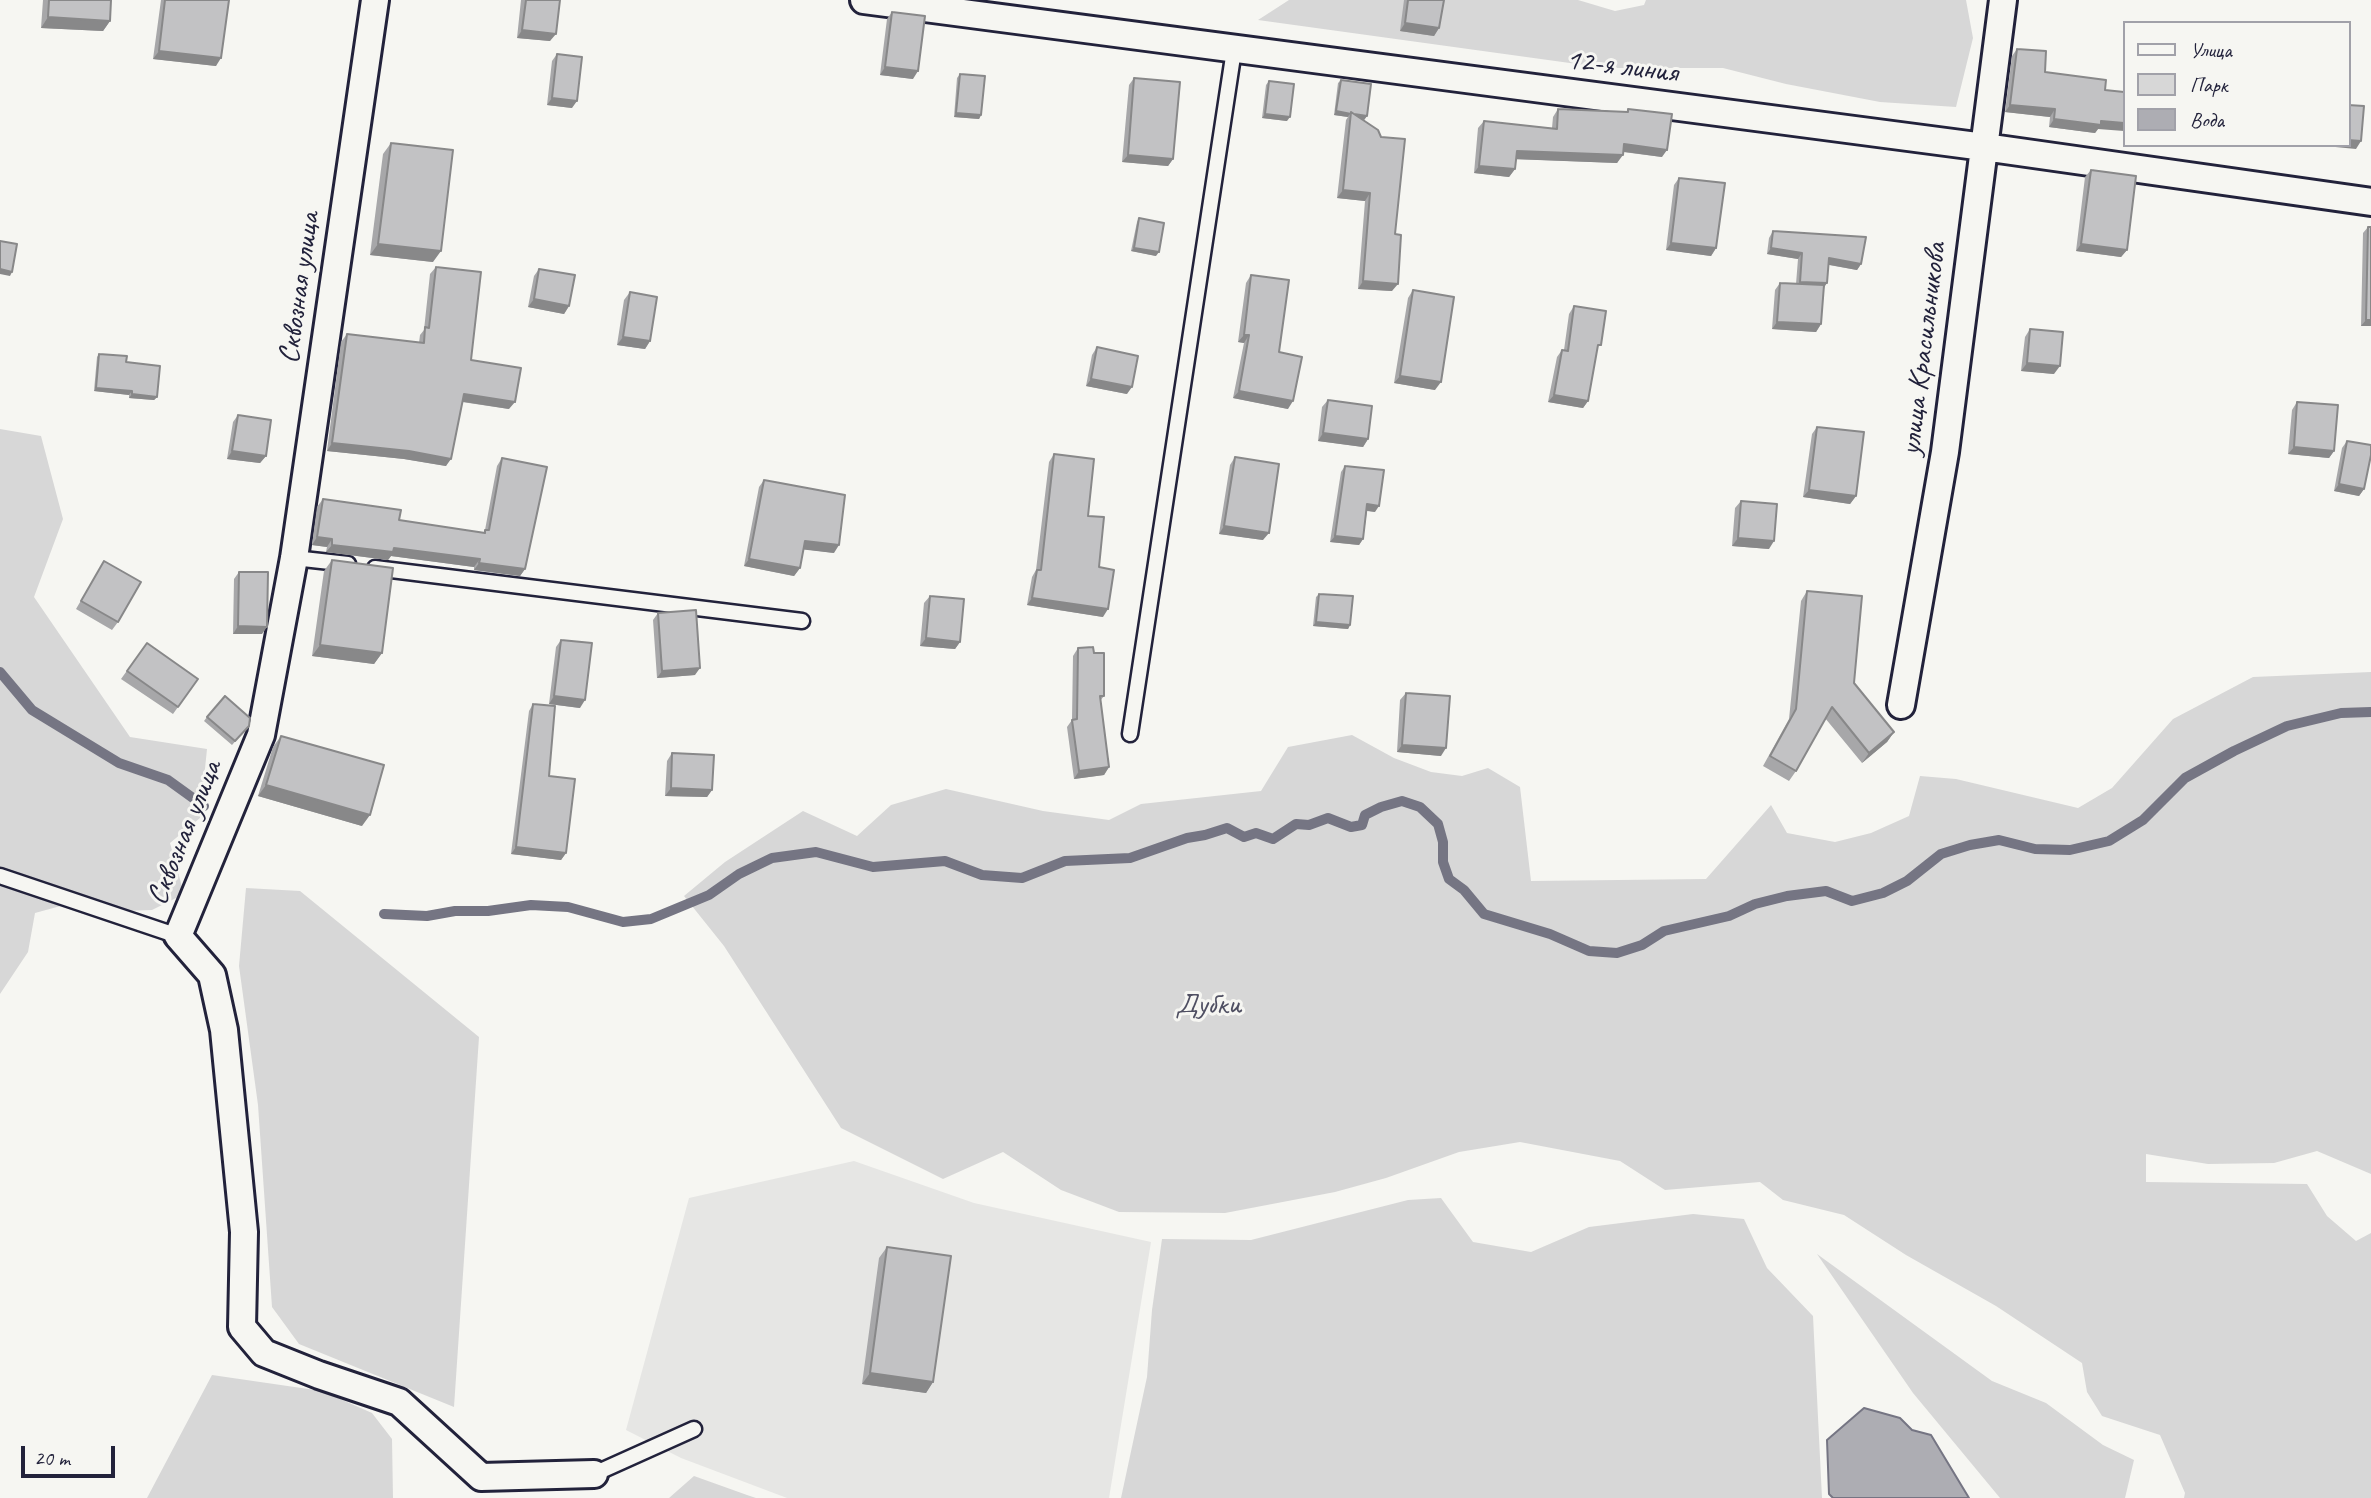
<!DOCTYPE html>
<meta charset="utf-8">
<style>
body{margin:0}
#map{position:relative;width:2371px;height:1498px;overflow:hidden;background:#f6f6f2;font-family:Caveat,sans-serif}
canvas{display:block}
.legend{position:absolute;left:2123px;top:21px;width:228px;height:126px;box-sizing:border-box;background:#f6f6f2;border:2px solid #a1a1a9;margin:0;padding:9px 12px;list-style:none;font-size:21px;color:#22223b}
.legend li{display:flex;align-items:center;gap:14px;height:35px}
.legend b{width:35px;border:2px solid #a1a1a9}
.scale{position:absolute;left:21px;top:1446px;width:94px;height:32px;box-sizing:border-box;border:4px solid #22223b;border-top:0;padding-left:9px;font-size:21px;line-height:24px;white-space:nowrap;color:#22223b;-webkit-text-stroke:5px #f6f6f2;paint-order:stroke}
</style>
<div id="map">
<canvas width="2371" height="1498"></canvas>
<ul class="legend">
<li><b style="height:9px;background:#f6f6f2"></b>Улица</li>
<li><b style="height:19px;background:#d7d7d7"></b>Парк</li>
<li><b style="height:19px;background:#adadb3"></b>Вода</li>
</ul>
<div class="scale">20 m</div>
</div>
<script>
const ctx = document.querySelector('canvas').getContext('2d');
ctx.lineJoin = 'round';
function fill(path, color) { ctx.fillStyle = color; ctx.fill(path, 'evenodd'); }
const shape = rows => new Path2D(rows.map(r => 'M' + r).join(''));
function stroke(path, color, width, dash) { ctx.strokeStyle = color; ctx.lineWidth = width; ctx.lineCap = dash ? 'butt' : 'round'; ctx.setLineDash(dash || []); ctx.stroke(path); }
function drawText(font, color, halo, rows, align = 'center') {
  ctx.font = font + ' Caveat,sans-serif'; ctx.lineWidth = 6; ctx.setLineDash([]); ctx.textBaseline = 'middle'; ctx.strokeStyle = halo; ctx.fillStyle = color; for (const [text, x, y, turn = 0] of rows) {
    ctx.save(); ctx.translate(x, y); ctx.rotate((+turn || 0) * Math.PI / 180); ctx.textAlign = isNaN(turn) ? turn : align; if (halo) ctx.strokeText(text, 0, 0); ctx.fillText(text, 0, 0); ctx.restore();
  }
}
const built = shape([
 [854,1161,974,1203,1151,1242,1109,1498,787,1498,681,1458,626,1430,689,1198]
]);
const green = shape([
 [1289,0,1578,0,1615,11,1644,5,1646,0,1966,0,1973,38,1956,107,1880,102,1786,84,1723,68,1606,68,1258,20],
 [0,429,41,436,63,519,34,597,130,737,207,749,200,818,170,843,184,894,152,910,123,911,86,899,35,913,28,952,0,994],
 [2371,672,2371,1174,2317,1151,2274,1163,2208,1164,2146,1154,2146,1182,2307,1184,2327,1216,2356,1241,2371,1233,2371,1498,2184,1498,2185,1493,2160,1435,2102,1416,2087,1392,2082,1363,1996,1306,1906,1255,1844,1215,1783,1200,1760,1182,1665,1190,1620,1161,1520,1142,1459,1152,1386,1178,1335,1192,1225,1213,1119,1212,1061,1190,1003,1152,943,1179,841,1128,724,946,684,896,725,862,803,811,857,836,891,805,946,789,1043,811,1109,820,1141,804,1261,791,1288,747,1352,735,1394,758,1431,772,1462,776,1488,768,1520,787,1531,881,1706,879,1771,805,1787,833,1835,842,1871,833,1909,816,1920,776,1956,779,2078,808,2112,788,2173,719,2253,677],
 [246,888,300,891,479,1037,454,1407,299,1344,272,1307,258,1105,239,966],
 [1441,1198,1473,1242,1531,1252,1589,1227,1693,1214,1744,1219,1767,1268,1813,1316,1822,1498,1121,1498,1147,1377,1152,1310,1162,1239,1251,1240,1408,1200],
 [1817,1254,1992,1381,2046,1403,2103,1445,2134,1460,2125,1498,2000,1498,1913,1393],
 [212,1375,322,1391,372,1413,392,1439,393,1498,147,1498],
 [694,1476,747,1495,756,1498,669,1498]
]);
const water = shape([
 [1864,1408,1900,1418,1912,1430,1931,1435,1969,1498,1833,1498,1829,1494,1827,1440,1864,1408]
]);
const stream = shape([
 [0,672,32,710,119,763,168,780,204,806],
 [384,914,427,916,455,911,488,911,531,905,568,907,623,922,651,919,709,895,739,874,772,858,816,852,873,867,945,861,982,875,1022,878,1065,861,1130,858,1187,838,1205,835,1227,828,1244,837,1256,833,1273,839,1296,824,1309,825,1328,818,1351,827,1362,825,1365,815,1381,807,1402,801,1420,807,1438,824,1443,842,1443,862,1449,879,1464,890,1484,914,1550,934,1589,951,1617,953,1642,945,1664,931,1729,916,1755,904,1787,896,1826,891,1852,901,1883,893,1907,881,1941,854,1970,845,1999,840,2035,849,2070,850,2109,841,2143,820,2185,778,2234,751,2287,726,2341,713,2371,712]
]);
const lane = shape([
 [294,558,348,564],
 [375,568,802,621],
 [1130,734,1234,50],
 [0,876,178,936],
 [594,1474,694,1429]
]);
const street = shape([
 [375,0,294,558,261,735,178,936,212,975,224,1030,244,1232,242,1327,264,1353,319,1375,399,1402,481,1477,594,1474],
 [864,0,1984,147,2371,202],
 [1901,705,1945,452,2003,0]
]);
const wall = shape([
 [43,0,111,0,110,21,103,31,41,28],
 [161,0,229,0,216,66,153,59],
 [521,0,560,0,550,41,517,38],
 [1404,0,1444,0,1439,28,1434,36,1400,31],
 [892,12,913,79,880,75,887,19],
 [2017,49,2045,72,2105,90,2098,129,2095,133,2049,127,2050,117,2005,112,2012,56],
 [557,54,572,108,547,105,552,61],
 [960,74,981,115,979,119,954,117,957,78],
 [1134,78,1173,159,1168,166,1122,162,1129,85],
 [1341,80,1367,116,1364,120,1362,119,1395,234,1392,291,1358,289,1365,201,1337,198,1346,120,1348,117,1334,115,1338,83],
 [1269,81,1287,121,1262,118,1266,85],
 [1558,109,1626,112,1628,109,1662,157,1623,152,1617,163,1516,159,1515,169,1509,177,1474,173,1478,128,1484,121,1552,128,1553,117],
 [391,143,433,262,370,255,383,154],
 [2091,170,2127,250,2121,257,2076,251,2085,177],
 [1679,178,1716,248,1711,256,1666,250,1674,185],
 [1139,218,1156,256,1131,251,1137,222],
 [2368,227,2371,227,2371,326,2361,326,2363,233],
 [1773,231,1861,264,1857,270,1829,265,1824,289,1821,324,1816,332,1772,329,1775,290,1780,283,1796,284,1798,259,1767,254,1769,238],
 [436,267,471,360,509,409,462,402,446,466,404,459,327,451,341,342,347,334,419,343,420,335,424,330,430,274],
 [539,269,569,306,564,314,528,307,534,276],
 [1251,275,1279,352,1288,409,1233,398,1244,343,1238,342,1246,283],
 [1413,290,1435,390,1394,383,1408,298],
 [630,292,650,341,645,349,617,345,624,300],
 [1574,306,1597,351,1588,401,1583,408,1548,402,1557,357,1562,350,1564,350,1569,314],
 [2030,329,2054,374,2021,371,2025,337],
 [1097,347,1127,394,1086,386,1092,355],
 [99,354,126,362,157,397,154,400,129,398,129,395,94,391,97,357],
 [1328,400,1368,439,1363,447,1318,441,1322,407],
 [2297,402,2334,451,2329,458,2288,454,2292,410],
 [238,415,266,456,260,463,227,459,233,422],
 [1817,427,1856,496,1850,504,1803,497,1812,434],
 [2347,441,2364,489,2359,496,2334,491,2342,448],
 [1054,454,1088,516,1099,567,1103,617,1027,605,1032,577,1036,570,1049,462],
 [1235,457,1263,540,1219,534,1230,465],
 [502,458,525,569,520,576,474,570,474,567,391,556,388,560,326,552,327,547,312,545,317,507,323,499,399,520,483,533,485,530,497,466],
 [1345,466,1375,512,1367,511,1363,539,1359,545,1330,542,1341,472],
 [764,480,834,553,803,549,800,568,794,576,744,566,759,487],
 [1741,501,1769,549,1732,546,1735,508],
 [332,560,382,653,374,664,312,656,324,571],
 [104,561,118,622,112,630,76,609],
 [239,572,262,634,233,634,234,579],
 [1807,591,1854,683,1894,732,1887,742,1862,763,1825,718,1796,771,1789,781,1763,766,1789,719,1801,601],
 [1319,594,1350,625,1348,629,1313,626,1316,597],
 [930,596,960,642,955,649,920,646,924,603],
 [658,613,695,675,657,678,653,620],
 [561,640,580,708,549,704,556,647],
 [147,643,198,679,173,714,121,679],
 [1078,648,1104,696,1100,701,1109,767,1104,775,1074,779,1067,727,1072,720,1073,656],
 [1406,693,1441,756,1397,752,1400,700],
 [533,704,566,853,561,860,511,854,529,711],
 [207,717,249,726,232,745,204,721],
 [281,736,362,826,258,796,273,747],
 [672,753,712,790,707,797,665,796,667,761],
 [887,1247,933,1382,926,1393,862,1384,879,1258]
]);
const shadedWall = shape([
 [48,17,110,21,103,31,41,28],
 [1405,23,1439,28,1434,36,1400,31],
 [522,30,556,34,550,41,517,38],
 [159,51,221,58,216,66,153,59],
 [885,67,918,71,913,79,880,75],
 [552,98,577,101,572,108,547,105],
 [2010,105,2055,109,2050,117,2005,112],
 [1336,111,1350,113,1348,117,1334,115],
 [956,113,981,115,979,119,954,117],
 [1265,114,1290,117,1287,121,1262,118],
 [1351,114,1367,116,1364,120,1350,118],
 [2054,119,2101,121,2124,123,2124,131,2098,129,2095,133,2049,127],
 [2348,140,2361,141,2356,149,2315,145,2348,145],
 [1624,144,1667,150,1662,157,1618,151],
 [2240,145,2268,145,2267,147],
 [1517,151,1623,155,1617,163,1511,159],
 [1128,155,1173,159,1168,166,1122,162],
 [1479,166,1515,169,1509,177,1474,173],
 [1343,190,1370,193,1365,201,1337,198],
 [1671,243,1716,248,1711,256,1666,250],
 [378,244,441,251,433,262,370,255],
 [2081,244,2127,250,2121,257,2076,251],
 [1134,248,1159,252,1156,256,1131,251],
 [1771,248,1802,253,1798,259,1767,254],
 [1829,258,1861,264,1857,270,1825,264],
 [0,269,12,272,10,276,0,274],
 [1363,281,1398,284,1392,291,1358,289],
 [1800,282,1827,283,1823,289,1796,288],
 [534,299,569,306,564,314,528,307],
 [2366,320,2371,320,2371,326,2361,326],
 [1777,322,1821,324,1816,332,1772,329],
 [1244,335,1249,335,1244,343,1238,342],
 [623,337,650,341,645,349,617,345],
 [2027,363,2060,366,2054,374,2021,371],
 [1400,376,1441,382,1435,390,1394,383],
 [1091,379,1132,387,1127,394,1086,386],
 [96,388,132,391,129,395,94,391],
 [1239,391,1293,401,1288,409,1233,398],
 [132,394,157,397,154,400,129,398],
 [464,394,515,402,509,409,458,401],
 [1554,395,1588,401,1583,408,1548,402],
 [1323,433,1368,439,1363,447,1318,441],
 [332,443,409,451,451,459,446,466,404,459,327,451],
 [2294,447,2334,451,2329,458,2288,454],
 [232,451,266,456,260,463,227,459],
 [2339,484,2364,489,2359,496,2334,491],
 [1809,490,1856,496,1850,504,1803,497],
 [1367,504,1379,506,1375,512,1363,510],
 [1224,526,1269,533,1263,540,1219,534],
 [1335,536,1363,539,1359,545,1330,542],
 [317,537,332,539,327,547,312,545],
 [1738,538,1774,541,1769,549,1732,546],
 [805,541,839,545,834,553,799,549],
 [332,545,394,548,480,559,474,567,391,556,388,560,326,552],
 [749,559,800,568,794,576,744,566],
 [479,563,525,569,520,576,474,570],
 [1032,598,1108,609,1103,617,1027,605],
 [1316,622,1350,625,1348,629,1313,626],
 [238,626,267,627,262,634,233,634],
 [926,638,960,642,955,649,920,646],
 [320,645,382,653,374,664,312,656],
 [700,668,695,675,657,678,662,671],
 [554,696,585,700,580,708,549,704],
 [1894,732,1887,742,1862,763,1869,753],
 [1402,745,1446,748,1441,756,1397,752],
 [1109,767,1104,775,1074,779,1079,771],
 [266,785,370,815,362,826,258,796],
 [671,788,712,790,707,797,665,796],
 [516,847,566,853,561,860,511,854],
 [870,1373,933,1382,926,1393,862,1384]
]);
const building = shape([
 [49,0,111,0,110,21,48,17,49,0],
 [165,0,229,0,221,58,159,51,165,0],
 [526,0,560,0,556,34,522,30,526,0],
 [1408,0,1444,0,1439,28,1405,23,1408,0],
 [892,12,925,16,918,71,885,67,892,12],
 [2017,49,2046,51,2045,72,2106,80,2105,90,2124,92,2124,123,2101,121,2101,125,2054,119,2055,109,2010,105,2017,49],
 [557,54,582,57,577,101,552,98,557,54],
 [960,74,985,76,981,115,956,113,960,74],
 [1134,78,1180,82,1173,159,1128,155,1134,78],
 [1341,80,1371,84,1367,116,1354,114,1351,112,1351,114,1336,111,1341,80],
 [1269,81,1294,84,1290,117,1265,114,1269,81],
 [2348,105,2364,106,2361,141,2348,140,2348,105],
 [1558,109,1628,112,1628,109,1672,114,1667,150,1624,144,1623,155,1517,151,1515,169,1479,166,1484,121,1557,129,1558,109],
 [1351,112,1378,130,1381,137,1405,139,1395,234,1401,235,1398,284,1363,281,1370,193,1343,190,1351,112],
 [391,143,453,150,441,251,378,244,391,143],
 [2091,170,2136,176,2127,250,2081,244,2091,170],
 [1679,178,1725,183,1716,248,1671,243,1679,178],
 [1139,218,1164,223,1159,252,1134,248,1139,218],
 [2368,227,2371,227,2371,320,2366,320,2368,227],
 [1773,231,1866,237,1861,264,1829,258,1827,283,1800,282,1802,253,1771,248,1773,231],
 [0,241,17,244,12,272,0,269,0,241],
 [436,267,481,272,471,360,521,368,515,402,464,394,451,459,409,451,332,443,347,334,424,343,425,327,429,328,436,267],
 [539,269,575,275,569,306,534,299,539,269],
 [1251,275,1289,280,1279,352,1302,357,1293,401,1239,391,1249,335,1244,335,1251,275],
 [1780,283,1824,285,1821,324,1777,322,1780,283],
 [1413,290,1454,297,1441,382,1400,376,1413,290],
 [630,292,657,297,650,341,623,337,630,292],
 [1574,306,1606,311,1601,345,1598,345,1588,401,1554,395,1562,350,1568,351,1574,306],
 [2030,329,2063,332,2060,366,2027,363,2030,329],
 [1097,347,1138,356,1132,387,1091,379,1097,347],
 [99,354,127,356,126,362,160,366,157,397,132,394,132,391,96,388,99,354],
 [1328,400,1372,406,1368,439,1323,433,1328,400],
 [2297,402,2338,405,2334,451,2294,447,2297,402],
 [238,415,271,420,266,456,232,451,238,415],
 [1817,427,1864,432,1856,496,1809,490,1817,427],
 [2347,441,2371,445,2371,455,2364,489,2339,484,2347,441],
 [1054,454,1094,459,1088,516,1104,517,1099,567,1114,570,1108,609,1032,598,1037,570,1041,570,1054,454],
 [1235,457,1279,464,1269,533,1224,526,1235,457],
 [502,458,547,467,525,569,479,563,480,559,394,548,393,552,332,545,332,539,317,537,323,499,401,510,399,520,485,533,485,530,489,530,502,458],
 [1345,466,1384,470,1379,506,1367,504,1363,539,1335,536,1345,466],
 [764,480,845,495,839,545,805,541,800,568,749,559,764,480],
 [1741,501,1777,504,1774,541,1738,538,1741,501],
 [332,560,393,568,382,653,320,645,332,560],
 [104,561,141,582,118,622,81,601,104,561],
 [239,572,268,572,267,627,238,626,239,572],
 [1807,591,1862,596,1854,683,1894,732,1869,753,1832,707,1796,771,1770,756,1796,709,1807,591],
 [1319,594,1353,596,1350,625,1316,622,1319,594],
 [930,596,964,599,960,642,926,638,930,596],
 [696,610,700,668,662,671,658,613,696,610],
 [561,640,592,643,585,700,554,696,561,640],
 [147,643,198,679,178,707,127,671,147,643],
 [1093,647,1094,653,1104,653,1104,696,1100,696,1109,767,1079,771,1072,720,1077,719,1078,648,1093,647],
 [1406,693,1450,696,1446,748,1402,745,1406,693],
 [225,696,250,718,249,726,235,741,207,717,225,696],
 [533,704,555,706,549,776,575,779,566,853,516,847,533,704],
 [281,736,384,765,370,815,266,785,281,736],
 [672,753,714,755,712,790,671,788,672,753],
 [887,1247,951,1256,933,1382,870,1373,887,1247]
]);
const streetNames = [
 ["12-я линия",1622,67,7],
 ["Сквозная улица",300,288,-82],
 ["улица Красильникова",1924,349,-83],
 ["Сквозная улица",185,833,-68]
];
const parkNames = [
 ["Дубки",1208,1005]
];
fill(built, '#e6e6e4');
fill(green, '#d7d7d7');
fill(water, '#adadb3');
stroke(water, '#757583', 2);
stroke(stream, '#757583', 10);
stroke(lane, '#22223b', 19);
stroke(street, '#22223b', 32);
stroke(lane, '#f6f6f2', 14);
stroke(street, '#f6f6f2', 26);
fill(wall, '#a7a7a9');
fill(shadedWall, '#888889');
fill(building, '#c2c2c4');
stroke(building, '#888889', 2);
drawText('30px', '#22223b', '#f6f6f2', streetNames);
drawText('30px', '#4f4f62', '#f6f6f2', parkNames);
</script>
